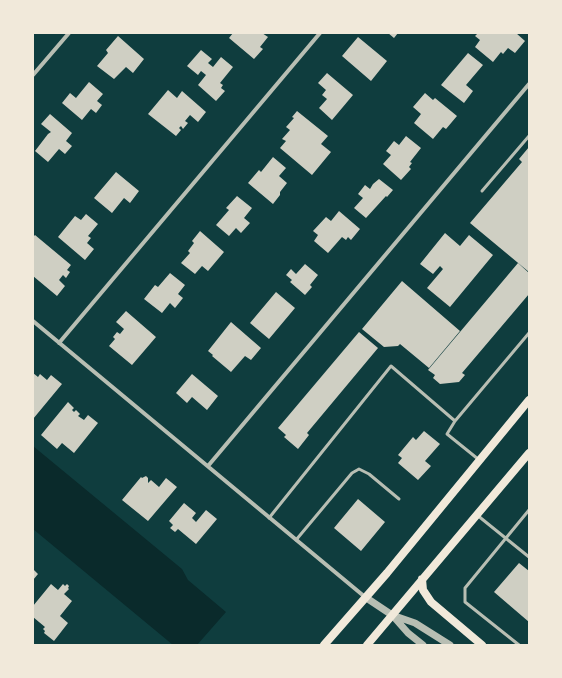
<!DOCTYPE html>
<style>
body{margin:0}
#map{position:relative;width:562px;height:678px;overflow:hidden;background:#0f3d3e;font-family:"DejaVu Sans",sans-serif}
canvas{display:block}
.frame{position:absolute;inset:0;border:34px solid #f1e9da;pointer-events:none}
</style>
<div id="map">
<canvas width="562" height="678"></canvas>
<div class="frame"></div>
</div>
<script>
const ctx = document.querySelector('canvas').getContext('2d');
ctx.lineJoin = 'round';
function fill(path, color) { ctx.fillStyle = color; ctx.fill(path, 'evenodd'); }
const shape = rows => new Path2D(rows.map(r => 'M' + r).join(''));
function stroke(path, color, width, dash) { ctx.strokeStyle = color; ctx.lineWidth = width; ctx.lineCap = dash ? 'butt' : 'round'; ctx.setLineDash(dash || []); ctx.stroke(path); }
const water = shape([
 [33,446,182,569,188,580,226,612,197,645,173,645,33,529]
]);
const building = shape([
 [233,33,262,33,268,37,260,47,263,49,254,59,229,38],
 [388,33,398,33,394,38],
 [478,33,516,33,525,41,515,53,508,48,503,54,501,52,493,62,475,47,480,40,475,36],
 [118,36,144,59,133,73,126,67,114,79,97,66,108,53,106,50],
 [358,37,387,61,371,81,342,56],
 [201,50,212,59,208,63,213,67,221,57,233,67,220,83,223,85,221,88,225,91,216,101,198,85,206,75,201,71,198,75,187,66],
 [468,53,483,65,466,85,473,91,464,103,441,85],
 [327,73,353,95,332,120,319,108,327,99,322,95,326,90,318,83],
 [89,82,103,94,97,101,102,105,96,113,91,109,82,120,62,103,70,93,76,98],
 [168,90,177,98,182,91,206,112,198,122,190,115,185,121,188,123,183,129,181,126,179,128,181,130,176,136,148,114],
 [425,93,433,100,435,98,457,116,446,129,443,127,433,139,414,123,421,114,413,107],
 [297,111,328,136,321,144,331,152,312,175,280,148,286,141,282,139,290,130,286,127,294,118,292,117],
 [50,114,72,133,66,141,72,146,65,154,59,149,48,162,35,151,48,134,51,132,41,124],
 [406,136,421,148,410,162,412,163,409,167,411,169,401,180,383,164,391,155,386,151,394,141,399,145],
 [529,147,529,272,470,223,522,162,519,159],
 [273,157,286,168,279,176,287,183,280,192,280,195,273,204,248,183,259,170,261,172],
 [116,172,139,191,130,203,124,198,112,213,94,198],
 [379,179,393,190,387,197,386,196,366,218,354,208,363,198,358,194,365,185,370,189,373,184],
 [237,196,252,208,244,218,250,223,241,233,236,228,229,236,216,225,229,210,226,208],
 [339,211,360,229,351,240,348,237,346,240,342,237,328,253,314,241,318,235,313,231,326,217,331,221],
 [86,214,98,224,88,236,91,238,87,243,94,249,85,260,58,237,75,216,81,220],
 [200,231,224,252,208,271,202,266,195,274,181,263,190,253,188,251,194,243,192,241],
 [445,233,460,246,469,235,493,255,450,307,427,288,443,269,440,266,433,274,420,264],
 [35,235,71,265,67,270,70,272,66,278,63,275,59,280,65,286,57,296,33,276,33,237],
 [518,263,529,273,529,294,462,373,465,375,459,382,440,384,433,378,435,375,428,370],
 [305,264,318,275,310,285,312,287,305,295,290,282,292,280,286,275,291,269,296,274],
 [170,273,185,285,178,294,183,298,175,308,170,303,162,313,144,299,155,285,158,287],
 [402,281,460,331,429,368,400,344,398,346,384,347,362,329],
 [276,292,295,308,269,339,250,323],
 [126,311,156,337,132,365,109,346,115,339,113,337,117,332,120,334,124,329,116,322],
 [231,322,261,348,251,360,245,356,231,372,212,356,213,355,208,351],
 [359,332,378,348,307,433,309,435,298,449,284,437,286,435,278,428],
 [33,373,38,377,40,374,47,380,51,375,62,384,33,419],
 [192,374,218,396,207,410,192,397,187,403,176,393],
 [68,402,74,408,72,410,74,412,76,410,80,414,78,416,84,420,88,415,98,423,74,453,62,443,57,449,41,435],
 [424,431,440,444,425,461,431,466,418,480,398,463,402,458,398,455,413,437,416,440],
 [146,476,148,478,148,483,151,480,159,487,166,478,177,487,148,521,122,500,141,477,142,478],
 [358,499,385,522,361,551,334,528],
 [184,503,196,513,192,518,196,522,206,510,217,519,196,544,178,529,175,532,170,528,173,525,169,521],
 [519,563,529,571,529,622,494,592],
 [33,569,38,574,33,580],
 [51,584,58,590,63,584,65,586,67,584,69,586,68,588,69,589,64,594,72,601,60,616,68,623,54,641,44,633,45,631,43,629,45,627,33,617,33,606]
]);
const service = shape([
 [482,191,529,136],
 [455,421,447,434,478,459],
 [477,515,529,557],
 [269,518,391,366,455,421,529,333],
 [296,540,352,473,359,469,369,474,399,499],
 [519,645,465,602,465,588,529,510]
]);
const minor = shape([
 [33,75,69,33],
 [33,321,365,597],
 [59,343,320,33],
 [208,466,529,84]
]);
const tertiary = shape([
 [365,597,392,615,415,623,450,645],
 [393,616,408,633,423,645]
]);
const secondary = shape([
 [422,579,423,590,431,602,482,645],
 [324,645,387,573,529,400],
 [367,645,529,453]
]);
fill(water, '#0a2a2b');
fill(building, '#cfcfc3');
stroke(service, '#b8beb3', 3);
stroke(minor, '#b8beb3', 4);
stroke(tertiary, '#b8beb3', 7);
stroke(secondary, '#f1e9da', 8);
</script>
